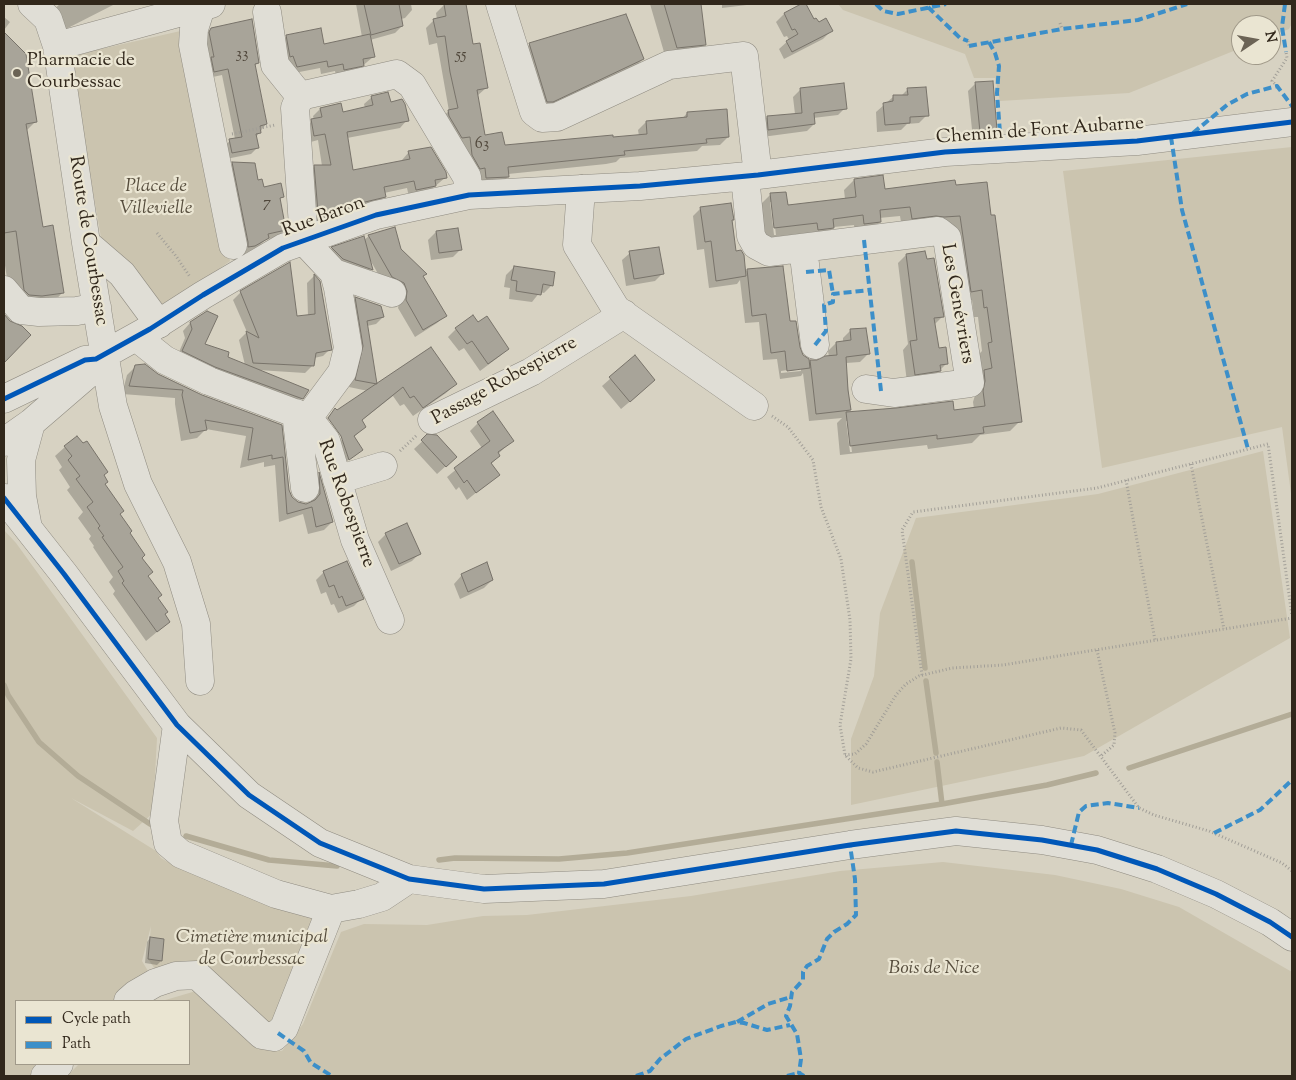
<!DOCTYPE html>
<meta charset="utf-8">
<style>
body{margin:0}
#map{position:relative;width:1296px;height:1080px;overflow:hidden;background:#d7d2c2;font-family:"Sorts Mill Goudy",serif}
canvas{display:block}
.frame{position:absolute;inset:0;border:5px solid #31271b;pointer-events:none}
.legend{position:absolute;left:15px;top:1000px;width:175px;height:65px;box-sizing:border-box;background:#eae5d2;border:1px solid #a09989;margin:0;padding:6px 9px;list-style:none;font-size:15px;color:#31271b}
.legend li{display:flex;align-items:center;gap:10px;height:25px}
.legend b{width:25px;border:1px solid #a09989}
.north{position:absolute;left:1231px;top:15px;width:50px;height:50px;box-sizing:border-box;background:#eae5d2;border:1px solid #a09989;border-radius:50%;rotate:78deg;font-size:14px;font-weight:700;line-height:20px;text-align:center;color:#31271b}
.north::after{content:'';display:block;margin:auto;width:18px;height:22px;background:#6b6355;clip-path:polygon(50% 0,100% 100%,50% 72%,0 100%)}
</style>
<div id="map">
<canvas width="1296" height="1080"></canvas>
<div class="frame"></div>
<ul class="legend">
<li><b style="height:6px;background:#0057b8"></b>Cycle path</li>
<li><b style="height:6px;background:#3c8fc9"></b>Path</li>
</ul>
<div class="north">N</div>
</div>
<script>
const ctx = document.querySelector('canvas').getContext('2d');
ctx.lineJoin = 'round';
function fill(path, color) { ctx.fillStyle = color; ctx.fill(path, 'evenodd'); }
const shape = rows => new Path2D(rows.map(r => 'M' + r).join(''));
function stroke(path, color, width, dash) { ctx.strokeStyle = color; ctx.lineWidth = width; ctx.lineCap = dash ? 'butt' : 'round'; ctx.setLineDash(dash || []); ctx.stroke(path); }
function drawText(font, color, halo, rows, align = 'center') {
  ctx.font = font + ' "Sorts Mill Goudy",serif'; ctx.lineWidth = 4.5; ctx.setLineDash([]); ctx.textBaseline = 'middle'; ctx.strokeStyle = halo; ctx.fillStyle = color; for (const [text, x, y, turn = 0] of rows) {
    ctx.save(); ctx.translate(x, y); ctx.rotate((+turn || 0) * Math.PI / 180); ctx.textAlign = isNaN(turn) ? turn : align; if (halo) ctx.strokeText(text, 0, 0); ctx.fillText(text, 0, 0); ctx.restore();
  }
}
const green = shape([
 [838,4,1292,4,1292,23,1289,29,1271,36,1271,25,1241,25,1241,48,1129,93,1000,101,995,78,974,78,965,54,843,10],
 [185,30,230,261,167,306,159,304,102,243,71,67,74,60,79,54],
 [1292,147,1292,501,1282,427,1102,468,1063,171],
 [1263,451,1290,638,1084,756,851,805,851,739,874,676,880,613,916,518,1098,494],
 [4,530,16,543,157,738,153,813,133,831,71,798,156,851,161,858,166,861,275,905,322,918,277,1023,262,1026,192,966,160,976,148,959,151,926,142,961,151,976,115,1001,16,1001,16,1064,46,1064,31,1076,4,1076],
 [943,862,1055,875,1121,889,1179,907,1292,972,1292,1076,67,1076,79,1064,189,1064,189,1001,162,1001,196,991,227,1023,268,1049,282,1051,303,1024,341,932,364,924,427,925,483,916,527,915,691,896,840,871]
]);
const shadow = shape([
 [60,4,115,4,62,31,52,11],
 [356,4,411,4,412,10,405,18,401,19,402,26,395,33,370,40,373,57,354,73,336,77,335,71,321,74,320,68,289,74,279,44,287,36,323,45,362,37],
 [452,4,465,4,472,46,486,88,477,96,484,136,503,146,639,136,638,130,646,122,682,119,687,113,728,137,720,145,702,146,697,151,620,158,616,162,606,164,508,174,508,177,500,185,479,186,440,119,449,111,437,43,429,45,426,28,434,20,437,20,436,13,444,5],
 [650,4,702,4,700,6,705,44,694,55,666,59],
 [722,4,755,4,722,8],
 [805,4,813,20,831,31,823,39,784,59,779,49,789,40,787,36,784,37,776,22,784,14],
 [625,16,643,59,632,70,541,112,518,56,529,45],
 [4,17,10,22,4,30],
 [211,29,258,63,254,66,266,124,256,137,258,147,251,154,226,159,223,147,230,141,235,139,222,75,208,78,205,36],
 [4,34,25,54,35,122,26,131,41,229,63,292,49,307,11,304,4,259],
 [976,83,996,130,988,138,973,139,968,91],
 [908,89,927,115,919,123,907,124,901,130,877,132,876,112,893,97,901,96],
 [800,90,845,108,838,115,813,118,814,124,807,131,762,137,760,124,767,117,795,114,793,97],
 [372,97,390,103,407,120,400,128,347,138,352,172,402,162,402,160,409,152,446,177,427,193,409,197,407,188,384,193,385,196,377,204,336,214,332,218,314,225,308,173,315,166,322,166,318,140,307,143,305,128,314,120,313,116,320,109,342,113,365,108,364,104],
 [233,163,257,181,263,188,282,197,279,200,285,230,277,237,265,240,260,245,246,253,241,254,225,171],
 [854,180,884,190,954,181,1020,421,1010,431,980,435,972,443,928,449,927,445,840,455,837,423,842,418,809,421,803,373,801,376,780,379,777,359,763,360,759,322,745,323,740,280,737,284,709,288,704,249,697,250,693,216,701,208,731,221,735,252,744,273,747,270,789,323,798,348,808,364,811,361,818,362,829,357,828,351,836,343,843,342,843,338,851,330,868,354,860,362,846,363,850,410,847,413,953,411,974,409,973,402,976,392,979,354,982,351,978,317,974,317,972,300,962,301,950,225,902,228,900,216,879,218,880,222,870,232,855,234,854,225,834,227,823,238,808,240,807,233,765,238,761,204,771,194,786,206,845,199,844,190],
 [770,202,772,202,776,235,774,235],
 [801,368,801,371,781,373,781,371],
 [846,421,848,421,852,452,850,452],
 [457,230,461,249,453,257,431,260,428,240,436,232],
 [369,236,400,250,422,277,445,316,437,323,415,337,398,308,400,299,384,284,369,258,371,269,364,277,324,256,332,248,363,238,364,240],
 [630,253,663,273,655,281,626,286,622,260],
 [906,255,942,317,934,325,938,349,946,364,931,379,907,382,903,350,908,344,898,263],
 [514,267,552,285,544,293,540,292,532,302,509,299,510,288,504,287,506,275],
 [314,276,319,281,330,349,323,356,314,358,312,366,305,373,258,370,302,398,294,406,176,359,185,338,183,331,190,323,204,345,226,358,245,365,239,340,247,332,233,300,241,292,296,317,308,316,307,283],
 [356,298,383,317,376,324,367,326,376,386,455,384,446,393,413,416,404,404,400,406,393,396,361,421,364,427,353,438,361,449,339,468,326,419,335,410,337,412,368,391,349,387,357,354,349,305],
 [329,417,346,441,343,442,327,419],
 [478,324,508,348,500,356,480,371,464,348,459,351,448,337,456,329],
 [635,357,646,388,621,409,602,386],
 [136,366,202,396,281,426,288,490,291,498,298,503,307,505,312,503,311,482,318,474,332,522,324,530,308,534,303,514,279,522,275,465,264,467,264,462,240,468,246,436,206,429,197,438,181,441,175,404,175,398,122,394,127,375],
 [478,423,512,441,498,454,499,456,491,464,498,475,467,500,459,487,456,490,447,477,482,448,470,431],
 [428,436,447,465,437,474,414,449],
 [65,447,103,476,104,484,141,558,147,577,163,614,169,622,146,641,113,594,115,591,109,582,113,577,93,547,94,546,89,539,91,536,78,518,83,512,67,490,70,487,59,470,62,467,55,456],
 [386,534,420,553,412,561,391,571,378,542],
 [324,572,362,598,354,606,338,613,334,604,331,605,326,592,321,594,316,580],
 [462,575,492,580,484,588,460,599,454,584],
 [150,938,162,940,161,961,157,965,145,963,147,942]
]);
const stream = shape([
 [912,562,925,668],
 [926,681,936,753],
 [4,685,8,695,39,742,78,776,150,824],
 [937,762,942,804],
 [1129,768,1292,714],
 [186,836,269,860,337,866],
 [439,860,455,858,559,859,627,853,942,804,1047,785,1096,773]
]);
const building = shape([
 [364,4,399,4,403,26,371,35,364,4],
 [444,4,466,4,473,44,480,43,488,88,477,90,485,135,502,132,505,145,613,135,613,137,647,134,646,121,687,117,687,112,727,109,729,137,706,139,707,143,624,151,625,155,615,156,508,167,509,177,486,178,485,168,480,169,472,155,470,137,462,138,449,116,448,110,458,108,450,72,445,36,437,37,433,19,446,16,444,4],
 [664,4,701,4,706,45,677,48,664,4],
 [801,4,806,4,814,19,816,18,819,22,826,18,833,31,792,52,786,41,798,34,795,29,792,30,784,13,801,4],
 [626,14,644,59,553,102,547,102,529,43,626,14],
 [252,19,259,63,255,64,267,124,260,126,261,133,256,134,259,148,232,153,229,139,242,137,228,69,214,72,211,57,214,57,209,32,211,28,252,19],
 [321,28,324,44,370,34,375,57,363,59,364,66,344,70,343,64,328,67,327,61,297,67,293,56,290,57,286,35,321,28],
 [4,32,26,54,37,122,26,124,43,227,53,225,64,293,42,296,29,295,24,290,16,231,4,233,4,32],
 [993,81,997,130,980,132,975,82,993,81],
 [844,83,847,109,814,113,815,124,768,130,767,116,802,113,800,88,844,83],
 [926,87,929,116,910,117,910,123,885,125,883,103,893,101,893,95,908,95,907,88,926,87],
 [388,92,391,102,402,99,405,104,409,121,347,132,353,170,410,159,408,151,431,147,446,172,447,178,435,180,436,186,416,190,414,181,384,187,386,197,340,208,340,211,320,218,320,212,318,212,314,165,331,165,325,134,314,136,311,119,322,117,320,108,341,103,343,112,373,105,371,96,388,92],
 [232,162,255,163,258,180,262,179,264,187,281,183,284,197,280,198,286,230,268,234,269,238,255,246,248,247,248,242,232,162],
 [883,175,885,189,955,180,956,185,987,182,991,215,995,215,1022,422,983,427,984,433,937,439,937,435,850,446,846,412,896,408,953,401,954,410,985,406,983,391,985,381,984,370,992,368,988,343,992,342,987,307,984,308,982,290,971,292,960,216,944,217,936,216,912,219,910,207,880,210,881,222,864,224,863,215,833,219,834,228,818,230,817,223,774,228,770,193,786,192,788,205,856,197,854,179,883,175],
 [731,203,734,220,732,220,736,251,741,250,744,255,746,276,716,281,711,241,705,242,700,207,731,203],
 [395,227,401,249,427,274,423,276,447,316,423,330,406,300,407,291,404,283,392,277,368,235,395,227],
 [458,228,462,250,439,253,436,231,458,228],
 [364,236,373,270,343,259,331,247,364,236],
 [659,247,664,274,634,279,629,251,659,247],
 [925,251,927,259,934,258,944,317,934,318,939,348,946,347,948,364,940,365,941,371,915,375,910,341,917,340,906,254,925,251],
 [290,262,297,316,315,314,314,274,320,281,332,350,316,353,314,366,253,363,246,331,259,338,240,291,290,262],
 [514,266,555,272,553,286,543,284,541,295,516,291,517,281,511,280,514,266],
 [783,266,790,321,796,321,800,347,803,355,809,359,810,368,787,371,785,351,771,353,766,314,752,316,747,269,783,266],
 [355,297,381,306,384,317,367,321,377,384,355,380,363,346,355,297],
 [207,311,218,316,205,344,229,352,228,357,309,390,303,399,215,367,182,351,192,329,190,322,207,311],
 [4,314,10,321,22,326,31,335,4,363,4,314],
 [473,315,478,322,487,316,509,349,488,364,472,341,467,344,455,328,473,315],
 [866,328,870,354,846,357,848,390,851,410,816,414,810,360,817,360,825,356,837,355,836,342,851,340,850,329,866,328],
 [431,347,457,384,423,408,414,396,410,398,403,387,362,420,366,427,354,436,363,450,349,460,341,436,328,418,335,408,337,410,431,347],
 [635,355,655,380,630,402,609,377,635,355],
 [145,364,158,374,202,395,282,425,289,490,292,497,298,502,306,504,315,500,320,494,319,472,333,522,316,527,312,507,287,514,283,457,272,459,272,455,248,460,253,428,205,420,207,430,190,433,182,395,183,390,129,386,135,365,145,364],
 [493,411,514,441,498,452,500,456,491,463,500,475,476,493,467,480,464,483,454,468,490,441,477,422,493,411],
 [427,434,437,435,457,457,446,467,421,440,427,434],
 [77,436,83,443,87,441,108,472,104,475,108,482,105,484,124,511,120,514,132,531,130,533,145,555,142,558,153,572,148,576,162,595,158,598,168,612,165,614,170,622,157,632,122,583,124,581,118,571,123,567,102,537,104,536,98,528,100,526,87,507,93,502,76,479,80,476,68,460,72,456,64,446,77,436],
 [407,523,421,554,399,564,385,533,407,523],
 [347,561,364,599,346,606,342,596,339,598,334,585,329,587,323,571,347,561],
 [487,562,493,580,468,592,461,574,487,562],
 [150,937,164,939,162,961,148,959,150,937]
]);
const path = shape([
 [1060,23,1062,29],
 [968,41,969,46],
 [1277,86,1272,81,1287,58,1286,52],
 [232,134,275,125],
 [157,233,176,256,190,277],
 [772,416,788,427,813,460,821,507,841,559,850,620,851,659,840,725,845,755,858,768,873,772,1061,728,1081,730,1139,808,1154,815,1209,831,1282,863,1292,871],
 [400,451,417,435],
 [1191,464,1224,629],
 [1126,480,1155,640],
 [1097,650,1115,733,1114,745,1101,756],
 [922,675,902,530,913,512,1097,488,1268,444,1292,616],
 [845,755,855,754,866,744,896,695,906,684,919,676,952,668,1003,665,1292,618]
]);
const minor = shape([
 [32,4,48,19,57,46,86,243,113,406,138,484,177,562,196,624,200,681],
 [202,4,194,29,193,45,233,245],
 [500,4,534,112,542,118,557,117,669,65,744,56,758,175],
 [267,12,275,65,300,96],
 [57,46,211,4],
 [745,177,751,236,756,245,769,252,938,231,947,238,970,383,894,393,866,389],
 [581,189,577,245,616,309,754,406],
 [86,243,122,274,159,324],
 [803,248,815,345],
 [334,273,392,293],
 [4,290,21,310,39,312,77,311,97,307],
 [136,337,165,360,209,381,308,418,326,441,355,540,390,620],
 [4,399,85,360,96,359,150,329,203,295,283,248,376,215,469,195,640,186,758,175,945,152,1137,141,1292,122],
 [296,413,305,488],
 [308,418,342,372,348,348,338,288,334,273,304,241,295,108,300,96,397,74,412,85,467,177,469,195],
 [432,420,531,372,624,314],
 [4,442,31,423,89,373,96,359],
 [337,480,383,466],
 [4,498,64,574,177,725,249,795,320,843,409,879,484,889,604,884,850,845,956,831,1042,840,1097,850,1157,869,1216,894,1270,922,1292,937],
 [28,528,22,496,21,460,31,423],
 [177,725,164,821,168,843,181,854,276,894,331,909,359,904,382,897,409,879],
 [128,1001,136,994,155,983,176,976,197,975,262,1035,274,1037,284,1028,331,909],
 [45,1076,59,1064]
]);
const quiet = shape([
 [876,4,883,11,898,14,946,4],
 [1285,4,1282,27,1286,52],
 [928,7,960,38,968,41],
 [989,42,995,53,999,66,997,93,1000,133],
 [969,46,1062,29,1138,20,1187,4],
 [1193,133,1227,105,1247,94,1277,86,1292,106],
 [1171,137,1182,210,1248,449],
 [864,240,881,391],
 [806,272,829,270,833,294],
 [815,345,826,331,824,305,833,302,833,294,870,290],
 [1214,833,1260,810,1292,780],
 [1071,845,1079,812,1086,806,1108,803,1139,808],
 [737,1022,768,1004,791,997],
 [278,1033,304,1051,311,1063,332,1076],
 [636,1076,650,1071,660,1059,686,1039,721,1026,736,1022,744,1023,767,1030,790,1025],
 [787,1076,799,1073],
 [804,1076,799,1073,801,1059,797,1034,786,1016,790,1006,792,992,803,980,803,972,807,966,819,959,827,939,834,932,847,924,856,915,855,879,850,845]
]);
const cycleway = shape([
 [4,399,85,360,96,359,150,329,203,295,283,248,376,215,469,195,640,186,758,175,945,152,1137,141,1292,122],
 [4,498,64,574,177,725,249,795,320,843,409,879,484,889,604,884,850,845,956,831,1042,840,1097,850,1157,869,1216,894,1270,922,1292,937]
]);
const markers = [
 [17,73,5,"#6b6355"]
];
const numberNames = [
 ["33",242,55],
 ["55",461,56],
 ["63",482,145],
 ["7",267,204]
];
const poiNames = [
 ["Pharmacie de",27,62],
 ["Courbessac",27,84]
];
const streetNames = [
 ["Chemin de Font Aubarne",1040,132,-4],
 ["Rue Baron",324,218,-20],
 ["Route de Courbessac",87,241,81],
 ["Les Genévriers",956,304,80],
 ["Passage Robespierre",505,382,-29],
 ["Rue Robespierre",345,504,70]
];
const parkNames = [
 ["Place de",156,188],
 ["Villevielle",156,210],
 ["Cimetière municipal",252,939],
 ["de Courbessac",252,961],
 ["Bois de Nice",934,970]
];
fill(green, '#cbc4af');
fill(shadow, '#0003');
stroke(stream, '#b3ac97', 5.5);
fill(building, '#a8a499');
stroke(building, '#78736a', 1);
stroke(minor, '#8f8b81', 29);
stroke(path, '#a29f98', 3, [1, 2.5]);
stroke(minor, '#e0ded6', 28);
stroke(quiet, '#3c8fc9', 4, [8, 4]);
stroke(cycleway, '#0057b8', 5);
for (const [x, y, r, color] of markers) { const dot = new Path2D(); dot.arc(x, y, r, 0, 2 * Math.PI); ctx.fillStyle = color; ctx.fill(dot); stroke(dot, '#eae5d2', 2); }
drawText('16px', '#4f463a', null, numberNames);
drawText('19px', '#31271b', '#eae5d2', poiNames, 'left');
drawText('19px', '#31271b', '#eae5d2', streetNames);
drawText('italic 19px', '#554c3c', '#eae5d2', parkNames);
</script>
